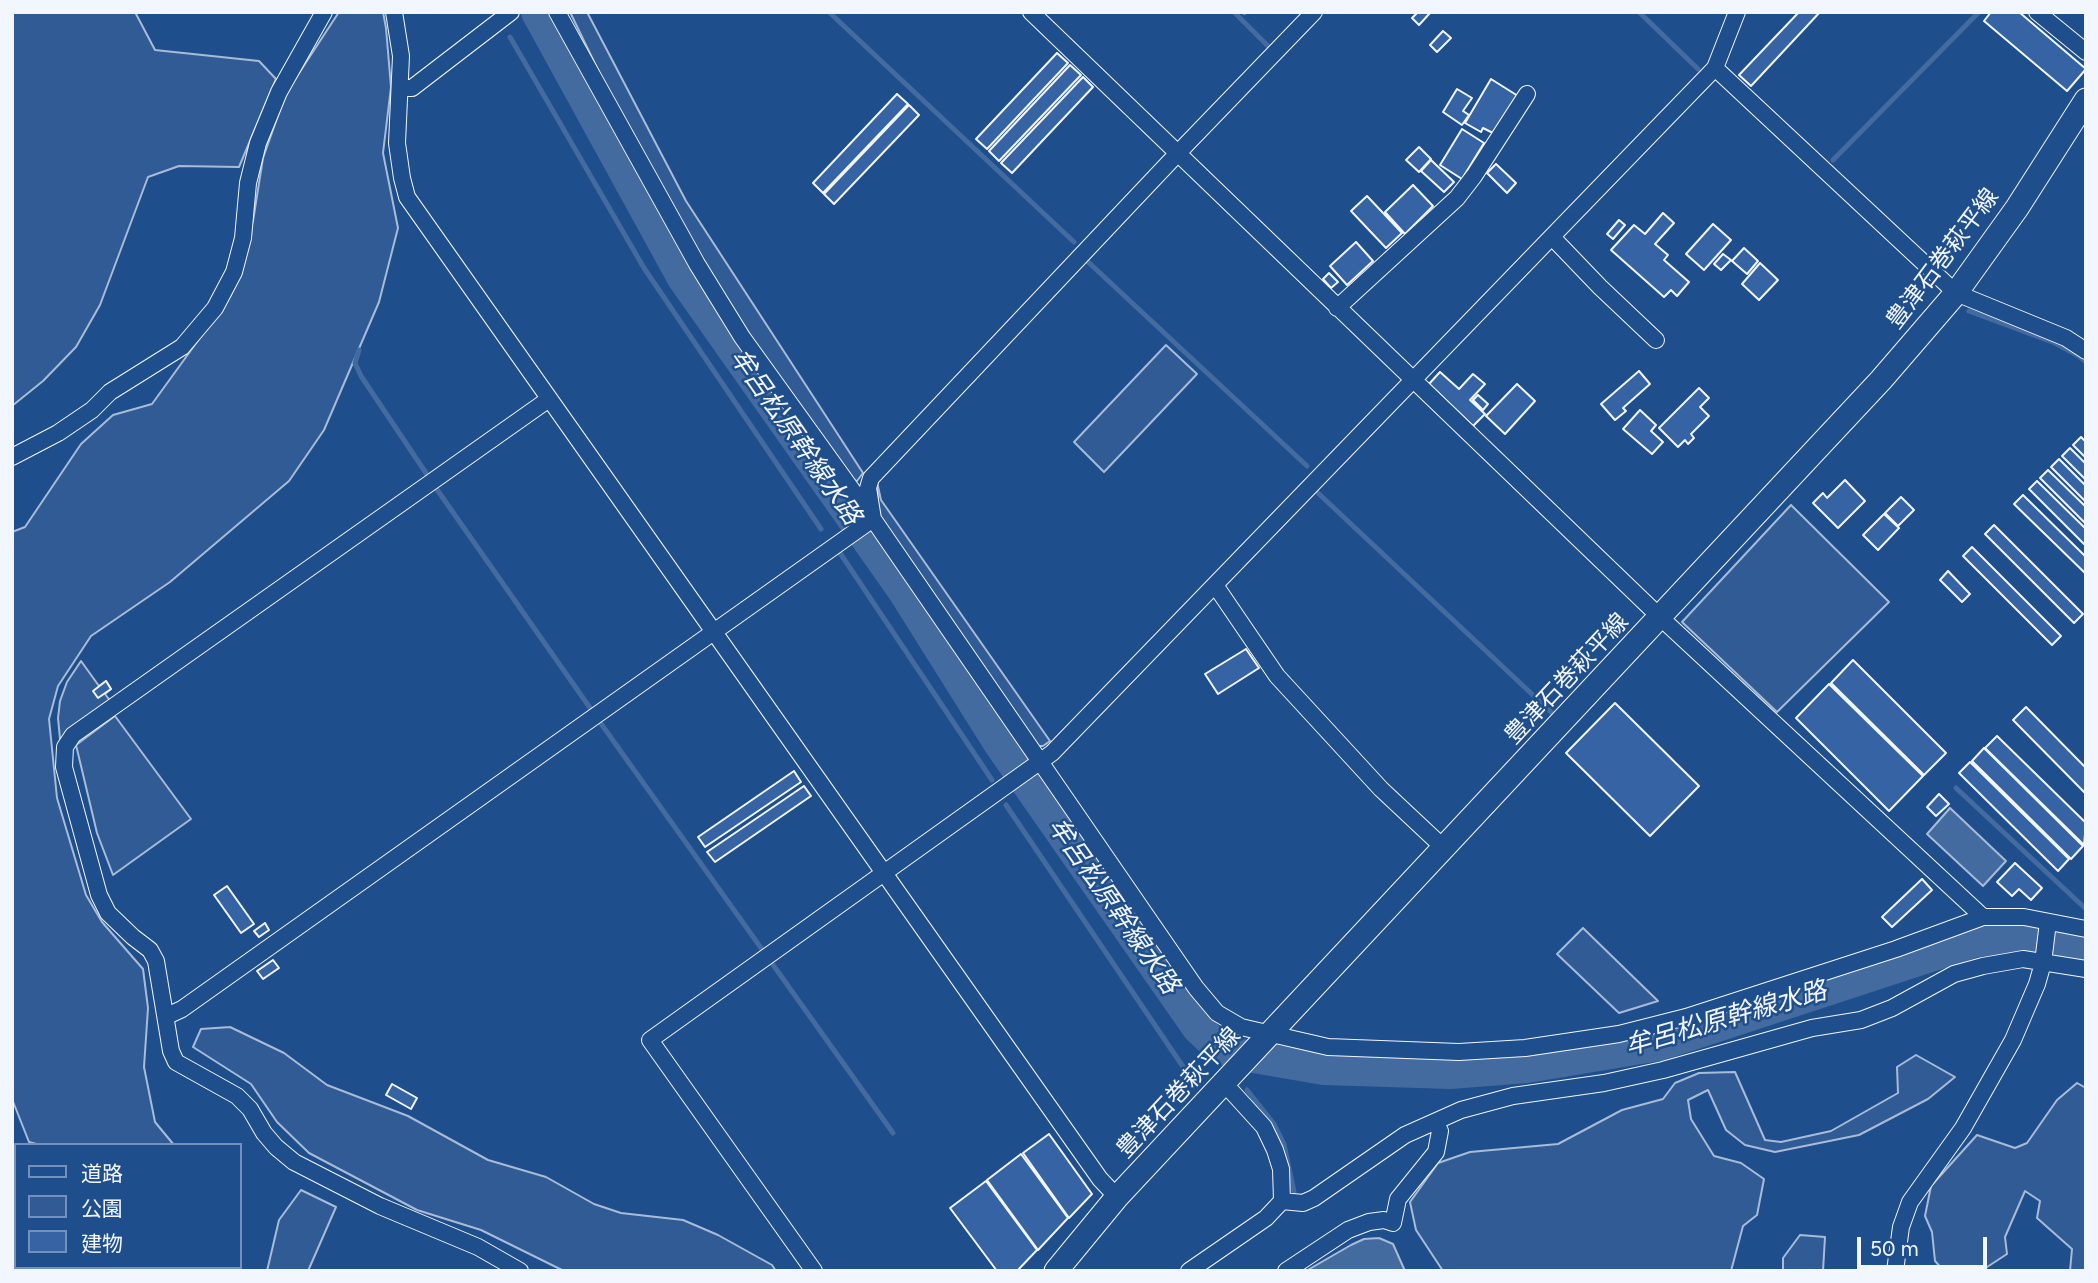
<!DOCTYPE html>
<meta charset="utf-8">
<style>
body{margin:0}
#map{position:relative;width:2098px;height:1283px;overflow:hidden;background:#1f4e8c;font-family:Figtree,"Noto Sans JP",sans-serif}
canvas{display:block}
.frame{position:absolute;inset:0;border:14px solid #f2f6ff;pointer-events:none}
.legend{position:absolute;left:14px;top:1143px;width:228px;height:126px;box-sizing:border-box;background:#1f4e8c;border:2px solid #7391ba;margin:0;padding:9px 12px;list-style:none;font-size:21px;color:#f2f6ff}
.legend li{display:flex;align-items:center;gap:14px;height:35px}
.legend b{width:35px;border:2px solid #7391ba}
.scale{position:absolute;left:1857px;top:1237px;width:130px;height:32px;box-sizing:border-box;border:4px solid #f2f6ff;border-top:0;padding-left:9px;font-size:21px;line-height:24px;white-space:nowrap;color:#f2f6ff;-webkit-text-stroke:5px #1f4e8c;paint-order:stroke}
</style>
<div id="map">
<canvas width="2098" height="1283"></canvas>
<div class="frame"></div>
<ul class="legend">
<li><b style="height:9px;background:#1f4e8c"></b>道路</li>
<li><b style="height:19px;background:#305b95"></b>公園</li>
<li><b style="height:19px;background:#3563a3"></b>建物</li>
</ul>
<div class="scale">50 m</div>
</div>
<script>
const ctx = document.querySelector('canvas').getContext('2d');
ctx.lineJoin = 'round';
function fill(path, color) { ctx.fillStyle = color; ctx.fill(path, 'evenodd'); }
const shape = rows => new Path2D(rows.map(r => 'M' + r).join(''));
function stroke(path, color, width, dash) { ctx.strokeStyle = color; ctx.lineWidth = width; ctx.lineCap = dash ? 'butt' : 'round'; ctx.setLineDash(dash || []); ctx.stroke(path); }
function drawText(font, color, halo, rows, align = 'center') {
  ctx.font = font + ' Figtree,"Noto Sans JP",sans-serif'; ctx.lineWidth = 5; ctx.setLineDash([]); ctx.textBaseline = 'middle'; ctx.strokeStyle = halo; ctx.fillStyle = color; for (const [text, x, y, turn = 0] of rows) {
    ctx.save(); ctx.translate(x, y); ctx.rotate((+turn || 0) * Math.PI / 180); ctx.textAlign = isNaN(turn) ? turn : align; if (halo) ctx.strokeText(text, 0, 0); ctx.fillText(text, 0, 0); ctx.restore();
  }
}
const green = shape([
 [12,12,135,12,155,50,259,61,276,79,239,167,179,166,148,177,100,305,76,347,43,381,12,406,12,12],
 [339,12,383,12,386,28,391,87,383,153,398,228,379,302,324,430,289,481,170,582,91,636,58,686,49,719,57,798,86,895,102,922,143,969,148,1008,144,1067,155,1122,174,1145,40,1145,29,1142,12,1099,12,532,25,527,81,444,113,415,152,404,231,295,253,221,263,158,286,93,339,12],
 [570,12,587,12,686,201,863,473,857,481,851,480,753,340,708,268,614,103,570,12],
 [1166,345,1197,374,1104,472,1074,442,1166,345],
 [877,482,881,500,1050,741,1043,746,1037,746,879,520,877,482],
 [1791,505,1889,602,1777,712,1682,622,1791,505],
 [81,661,99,686,106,681,111,689,105,694,111,702,60,739,58,718,60,701,67,682,81,661],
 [115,716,191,819,113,875,97,833,76,745,115,716],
 [1583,928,1658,1001,1619,1013,1557,954,1583,928],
 [230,1027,284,1053,327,1085,408,1116,488,1160,546,1177,594,1204,621,1213,683,1220,718,1235,772,1265,776,1271,564,1271,481,1230,417,1210,309,1153,277,1122,251,1084,193,1047,201,1029,230,1027],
 [1916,1055,1955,1077,1928,1099,1859,1135,1775,1152,1745,1145,1726,1130,1708,1090,1688,1100,1691,1119,1714,1156,1741,1163,1764,1179,1757,1215,1743,1226,1731,1271,1443,1271,1416,1230,1410,1202,1438,1163,1470,1152,1558,1144,1622,1110,1663,1099,1675,1083,1699,1073,1735,1072,1765,1140,1781,1142,1831,1131,1898,1093,1897,1067,1916,1055],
 [2077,1083,2086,1088,2086,1271,2070,1271,2072,1249,2037,1218,2040,1201,2025,1191,2005,1237,2007,1254,1981,1271,1944,1271,1935,1261,1932,1232,1925,1216,1931,1186,1977,1135,2015,1148,2027,1143,2057,1100,2077,1083],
 [301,1190,336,1207,308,1271,267,1271,279,1220,301,1190],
 [1800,1235,1825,1237,1823,1271,1783,1271,1783,1258,1800,1235],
 [102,1267,196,1267,196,1271,101,1271,102,1267]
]);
const water = shape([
 [1950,808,2006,861,1983,886,1927,834,1950,808],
 [1379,1238,1393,1244,1405,1271,1306,1271,1351,1245,1364,1239,1379,1238]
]);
const stream = shape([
 [829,12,1074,242],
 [1234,12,1270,48],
 [1639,12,1698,69],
 [510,37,644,268,821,529],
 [1833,160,1979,12],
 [1086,260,1307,466],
 [1969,311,2055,343,2079,356,2086,362],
 [359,350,355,363,361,376,438,491,602,725,893,1133],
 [1318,493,1552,713],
 [840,553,992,780],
 [1956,788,2086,909],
 [1006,805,1194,1083],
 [1247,1090,1274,1124,1284,1144,1294,1192]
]);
const river = shape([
 [537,12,683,278,903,590,999,743,1198,1028,1214,1043,1236,1054,1324,1069,1450,1073,1527,1067,1659,1045,1976,941,2016,940,2086,949]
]);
const building = shape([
 [1418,12,1430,13,1419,25,1412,18,1418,12],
 [1799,12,1820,12,1751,86,1739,75,1799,12],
 [1991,12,2019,12,2086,69,2067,91,1984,21,1991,12],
 [1443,31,1451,38,1437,52,1430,45,1443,31],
 [1057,53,1068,63,987,149,976,139,1057,53],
 [1070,65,1081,75,999,161,989,151,1070,65],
 [1083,77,1093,87,1012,173,1001,163,1083,77],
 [1491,79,1518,96,1495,134,1483,128,1481,132,1465,123,1491,79],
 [1457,89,1472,98,1463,111,1469,115,1462,125,1443,112,1457,89],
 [897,94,908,104,823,193,813,183,897,94],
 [909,105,919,115,834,204,824,194,909,105],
 [1462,129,1484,143,1462,179,1440,165,1462,129],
 [1419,147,1431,159,1419,172,1406,160,1419,147],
 [1431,160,1454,182,1444,192,1421,171,1431,160],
 [1496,164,1516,183,1507,193,1487,173,1496,164],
 [1413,185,1433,206,1405,234,1385,212,1413,185],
 [1367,196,1402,233,1386,248,1351,211,1367,196],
 [1663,213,1674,223,1655,244,1668,255,1664,260,1689,282,1677,296,1671,290,1664,297,1611,250,1634,225,1645,234,1663,213],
 [1619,220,1625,225,1613,239,1607,234,1619,220],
 [1713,224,1731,240,1704,270,1686,254,1713,224],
 [1356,242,1373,261,1347,285,1330,266,1356,242],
 [1744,248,1758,261,1747,274,1732,261,1744,248],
 [1723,254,1731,260,1721,270,1714,264,1723,254],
 [1760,263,1778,280,1759,300,1742,284,1760,263],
 [1329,273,1338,282,1331,288,1323,279,1329,273],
 [1639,371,1650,384,1623,408,1626,411,1615,420,1601,404,1639,371],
 [1440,372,1459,389,1473,374,1485,384,1470,400,1485,414,1473,426,1429,384,1440,372],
 [1517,384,1535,401,1505,434,1486,416,1517,384],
 [1699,388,1709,398,1700,407,1709,416,1691,434,1694,438,1688,444,1685,440,1678,447,1659,428,1699,388],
 [1478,395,1488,404,1483,410,1473,400,1478,395],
 [1640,410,1656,425,1651,431,1663,442,1652,454,1623,429,1640,410],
 [2081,437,2086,442,2086,458,2073,445,2081,437],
 [2070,448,2086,464,2086,480,2062,456,2070,448],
 [2059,459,2086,486,2086,502,2051,467,2059,459],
 [2048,470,2086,507,2086,524,2040,478,2048,470],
 [1845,480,1865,501,1838,528,1813,503,1823,493,1827,498,1845,480],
 [2037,481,2086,529,2086,546,2029,489,2037,481],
 [2023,495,2086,557,2086,574,2014,504,2023,495],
 [1901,497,1914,510,1898,526,1885,513,1901,497],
 [1884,514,1899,528,1878,550,1863,535,1884,514],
 [1994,525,2083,614,2074,623,1985,534,1994,525],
 [1972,547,2061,636,2052,645,1963,556,1972,547],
 [1948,571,1970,594,1962,602,1940,580,1948,571],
 [1246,649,1259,668,1218,694,1205,674,1246,649],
 [1853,660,1946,753,1924,775,1831,683,1853,660],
 [106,681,111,689,98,698,93,691,106,681],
 [1829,684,1923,776,1889,811,1796,718,1829,684],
 [1615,703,1699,786,1650,836,1566,753,1615,703],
 [2026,707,2086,768,2086,794,2013,720,2026,707],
 [1997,736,2086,823,2084,845,1985,748,1997,736],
 [1984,748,2083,846,2071,859,1972,761,1984,748],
 [1970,762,2069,859,2058,871,1959,773,1970,762],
 [794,771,801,782,705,847,698,837,794,771],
 [804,786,811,796,715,862,707,852,804,786],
 [1939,794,1949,804,1936,816,1927,807,1939,794],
 [2015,863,2042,888,2031,900,2019,889,2012,896,1997,882,2015,863],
 [1922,879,1932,890,1892,927,1882,917,1922,879],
 [227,886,254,924,241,933,214,895,227,886],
 [265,923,269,930,259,937,254,931,265,923],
 [273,960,279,968,263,979,257,971,273,960],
 [392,1084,417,1098,411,1109,386,1095,392,1084],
 [1049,1134,1092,1194,1069,1218,1023,1153,1049,1134],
 [1021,1154,1068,1218,1038,1250,987,1180,1021,1154],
 [986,1181,1037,1250,1017,1271,997,1271,950,1208,986,1181]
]);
const street = shape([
 [394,12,401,56,397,143,402,178,407,197,1100,1179,1117,1197],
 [557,12,697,264,742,337,873,519,1196,988,1217,1013,1241,1027,1328,1047,1459,1052,1525,1048,1619,1034,1686,1017,1896,949,1983,917,2024,917,2086,929],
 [1031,12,1661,618,1983,917],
 [2037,12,2086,52],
 [1715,68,1956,293,2066,338,2086,351],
 [400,88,412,88,511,12],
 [1552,237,1600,287,1656,340],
 [1337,308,1457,198,1474,176,1527,94],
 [12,457,58,433,92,410,110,392,182,347,215,308,234,272,243,238,248,183,258,143,279,92,324,12],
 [1215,585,1277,676,1381,789,1445,849],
 [167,1016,182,1009,873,519,868,488,871,478,1178,153,1314,12],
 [1282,1201,1303,1203,1314,1198,1405,1135,1461,1110,1513,1096,1604,1083,1663,1070,1812,1028,1861,1020,1892,1008,1954,974,1983,966,2023,959,2086,969],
 [520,1271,478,1247,380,1206,294,1162,276,1147,264,1133,250,1109,237,1096,176,1062,171,1051,156,961,150,950,133,937,108,913,99,895,64,767,65,747,73,735,549,399],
 [814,1271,650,1040,1052,753,1715,68,1737,12],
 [1189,1271,1266,1218,1282,1201,1281,1169,1275,1150,1264,1127,1224,1083],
 [1286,1271,1348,1230,1369,1222,1384,1220,1393,1223,1398,1199,1436,1152,1440,1131,1435,1122],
 [1895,1271,1901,1227,1910,1202,1963,1128,2013,1040,2037,984,2043,963,2048,922]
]);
const secondary = shape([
 [1056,1271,1117,1197,1881,380,1956,293,2017,208,2086,100]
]);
const hedge = shape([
 [1243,12,1246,12]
]);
const streetNames = [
 ["豊津石巻萩平線",1943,259,-53],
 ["豊津石巻萩平線",1567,679,-47],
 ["豊津石巻萩平線",1179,1093,-47]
];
const waterNames = [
 ["牟呂松原幹線水路",795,437,55],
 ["牟呂松原幹線水路",1113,906,55],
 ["牟呂松原幹線水路",1726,1019,-16]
];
fill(green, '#305b95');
stroke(green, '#a8bbd7', 2);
fill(water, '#446ba0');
stroke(water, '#a8bbd7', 2);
stroke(stream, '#446ba0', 5);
stroke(river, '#446ba0', 32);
fill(building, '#3563a3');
stroke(building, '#f2f6ff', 2);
stroke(street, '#f2f6ff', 18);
stroke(secondary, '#f2f6ff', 25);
stroke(street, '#1f4e8c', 16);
stroke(secondary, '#1f4e8c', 23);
stroke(hedge, '#97c8a6', 5, [3.5, 5]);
drawText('24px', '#f2f6ff', '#1f4e8c', streetNames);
drawText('italic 26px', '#f2f6ff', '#1f4e8c', waterNames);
</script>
